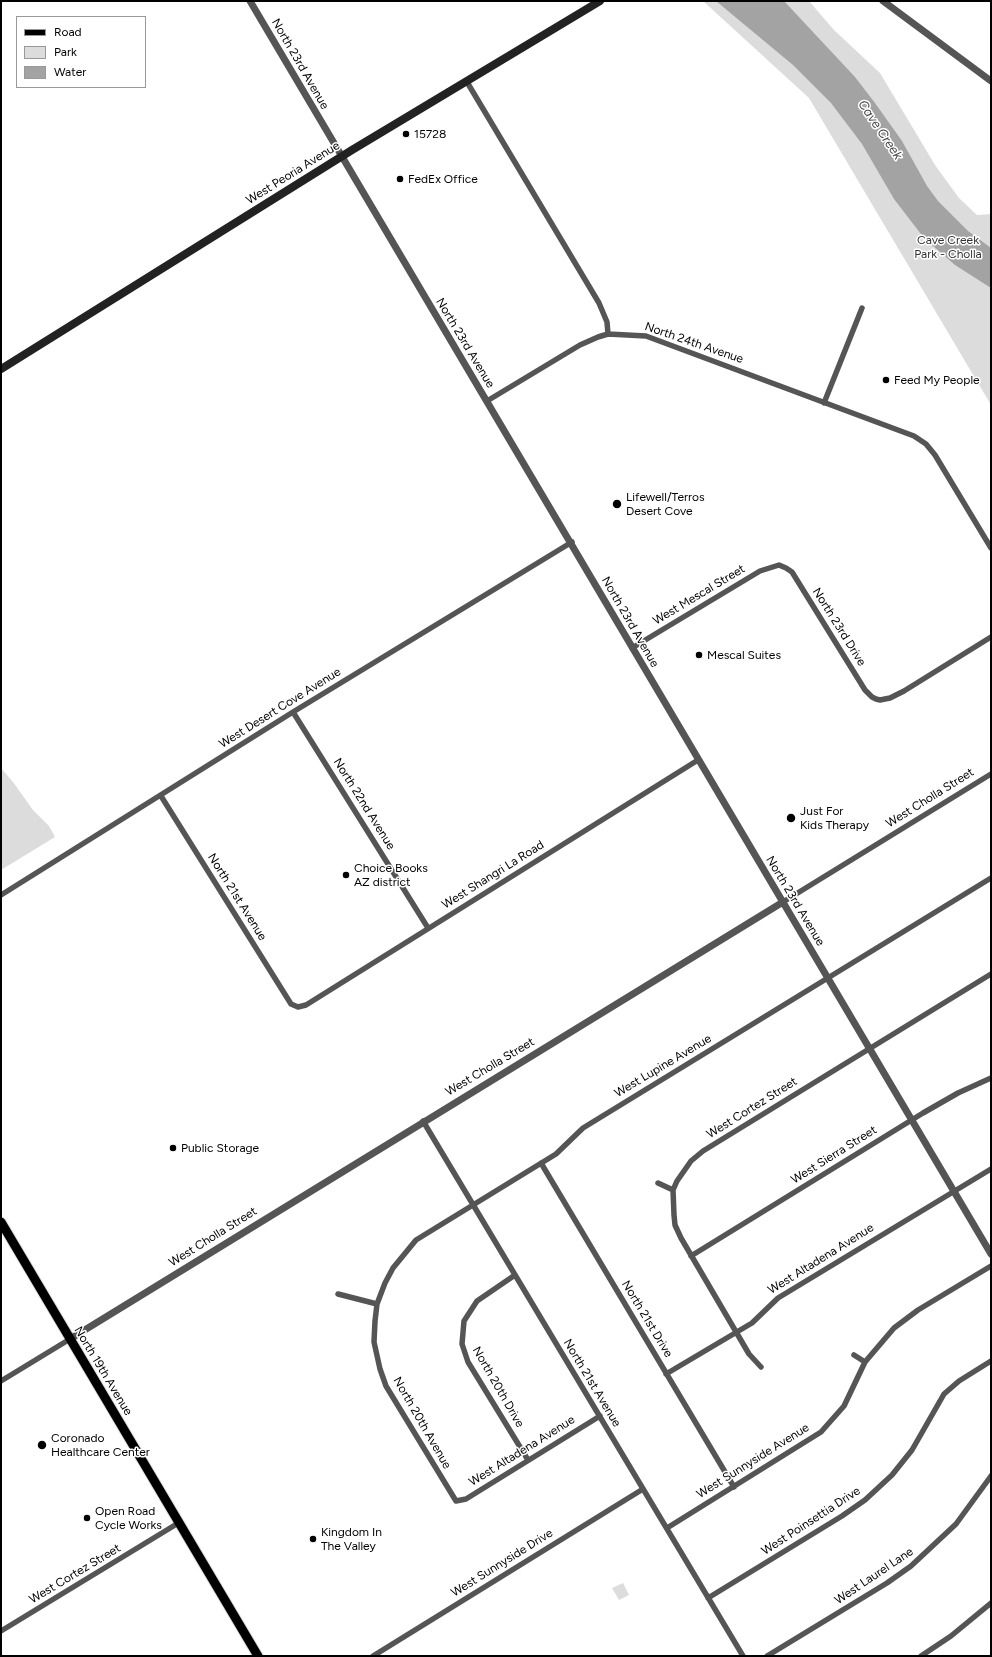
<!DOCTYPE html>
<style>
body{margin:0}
#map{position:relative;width:992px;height:1657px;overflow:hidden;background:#fff;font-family:Figtree,sans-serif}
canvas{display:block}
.frame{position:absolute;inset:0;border:2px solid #000;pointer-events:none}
.legend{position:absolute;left:16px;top:16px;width:130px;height:72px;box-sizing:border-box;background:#fff;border:1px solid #999;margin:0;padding:5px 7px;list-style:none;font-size:12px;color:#000}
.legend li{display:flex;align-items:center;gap:8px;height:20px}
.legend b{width:20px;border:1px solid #999}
</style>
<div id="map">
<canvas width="992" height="1657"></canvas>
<div class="frame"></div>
<ul class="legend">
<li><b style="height:5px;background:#000"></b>Road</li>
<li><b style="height:11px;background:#dcdcdc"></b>Park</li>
<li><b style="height:11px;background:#a3a3a3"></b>Water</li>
</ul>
</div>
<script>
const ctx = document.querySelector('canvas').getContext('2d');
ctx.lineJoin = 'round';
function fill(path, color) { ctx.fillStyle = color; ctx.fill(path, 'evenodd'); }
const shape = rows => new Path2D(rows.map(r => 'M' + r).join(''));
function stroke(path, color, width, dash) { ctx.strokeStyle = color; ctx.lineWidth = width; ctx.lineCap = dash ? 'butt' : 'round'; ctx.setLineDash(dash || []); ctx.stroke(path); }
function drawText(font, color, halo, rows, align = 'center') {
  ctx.font = font + ' Figtree,sans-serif'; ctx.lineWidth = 3; ctx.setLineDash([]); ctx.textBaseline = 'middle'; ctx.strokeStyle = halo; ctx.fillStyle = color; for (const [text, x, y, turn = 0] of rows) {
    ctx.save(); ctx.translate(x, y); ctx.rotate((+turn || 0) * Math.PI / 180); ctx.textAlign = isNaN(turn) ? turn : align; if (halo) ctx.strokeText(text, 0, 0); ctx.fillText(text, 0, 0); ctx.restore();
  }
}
const green = shape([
 [703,1,809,1,834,30,880,73,935,165,959,198,977,215,991,214,991,405,809,98],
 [1,768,13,782,33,810,49,826,55,837,1,870],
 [623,1583,629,1595,619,1600,612,1588]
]);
const water = shape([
 [716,1,784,1,855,77,875,103,902,141,927,186,938,201,968,231,991,248,991,288,955,265,924,238,894,199,862,144,831,103,793,65]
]);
const minor = shape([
 [467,82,599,303,607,322,608,334],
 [487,401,580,345,598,337,608,334,646,336,914,436,926,444,935,455,991,548],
 [824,403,862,308],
 [632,648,760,571,779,565,786,568,792,572,865,690,872,697,876,699,880,700,890,698,904,691,991,637],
 [293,712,428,928],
 [161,796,291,1004,298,1007,306,1005,698,760],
 [1,895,293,712,572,542],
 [783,902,991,774],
 [423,1121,743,1656],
 [541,1163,734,1487],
 [658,1183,673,1190],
 [691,1256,923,1113,958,1093,991,1078],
 [515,1275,477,1301,464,1321,462,1344,468,1362,528,1460],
 [338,1294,377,1304],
 [854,1355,865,1362],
 [761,1367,749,1354,681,1238,675,1225,674,1215,673,1190,677,1181,691,1161,703,1151,991,974],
 [666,1374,752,1323,778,1298,991,1169],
 [1,1381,70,1339],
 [600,1416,466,1499,456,1501,386,1386,380,1369,374,1342,375,1321,377,1304,385,1283,393,1268,416,1240,556,1154,583,1128,991,878],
 [667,1528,821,1432,844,1406,865,1362,894,1328,918,1310,991,1266],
 [708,1598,842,1516,865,1500,892,1475,912,1450,944,1394,959,1381,991,1361],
 [1,1631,180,1522],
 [373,1656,643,1489],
 [767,1656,887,1583,911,1566,956,1524,991,1476],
 [921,1656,951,1636,991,1603]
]);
const tertiary = shape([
 [250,1,991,1254],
 [883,1,991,81],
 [70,1339,783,902]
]);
const secondary = shape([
 [1,369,352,150,600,1]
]);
const primary = shape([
 [1,1222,258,1656]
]);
const markers = [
 [406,134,4,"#000"],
 [400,179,4,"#000"],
 [886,380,4,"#000"],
 [617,504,5,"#000"],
 [699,655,4,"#000"],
 [791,818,5,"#000"],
 [346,875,4,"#000"],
 [173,1148,4,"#000"],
 [42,1445,5,"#000"],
 [87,1518,4,"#000"],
 [313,1539,4,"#000"]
];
const streetNames = [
 ["North 23rd Avenue",300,64,60],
 ["West Peoria Avenue",293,173,-32],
 ["North 23rd Avenue",465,343,59],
 ["North 24th Avenue",694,343,19],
 ["West Mescal Street",699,595,-31],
 ["North 23rd Avenue",630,622,60],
 ["North 23rd Drive",839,627,58],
 ["West Desert Cove Avenue",280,708,-32],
 ["West Cholla Street",930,798,-32],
 ["North 22nd Avenue",364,804,58],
 ["West Shangri La Road",493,875,-32],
 ["North 21st Avenue",237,897,58],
 ["North 23rd Avenue",795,901,59],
 ["West Lupine Avenue",663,1066,-31],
 ["West Cholla Street",490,1067,-31],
 ["West Cortez Street",752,1108,-32],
 ["West Sierra Street",834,1155,-32],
 ["West Cholla Street",213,1237,-32],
 ["West Altadena Avenue",821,1259,-32],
 ["North 21st Drive",647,1319,59],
 ["North 19th Avenue",103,1371,59],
 ["North 21st Avenue",592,1383,59],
 ["North 20th Drive",498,1387,60],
 ["North 20th Avenue",422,1423,60],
 ["West Altadena Avenue",522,1451,-32],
 ["West Sunnyside Avenue",753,1461,-32],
 ["West Poinsettia Drive",811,1521,-33],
 ["West Sunnyside Drive",502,1563,-32],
 ["West Cortez Street",75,1574,-31],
 ["West Laurel Lane",874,1576,-34]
];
const poiNames = [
 ["15728",414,134],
 ["FedEx Office",408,179],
 ["Feed My People",894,380],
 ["Lifewell/Terros",626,497],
 ["Desert Cove",626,511],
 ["Mescal Suites",707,655],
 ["Just For",800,811],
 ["Kids Therapy",800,825],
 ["Choice Books",354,868],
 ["AZ district",354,882],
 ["Public Storage",181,1148],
 ["Coronado",51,1438],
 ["Healthcare Center",51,1452],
 ["Open Road",95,1511],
 ["Cycle Works",95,1525],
 ["Kingdom In",321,1532],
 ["The Valley",321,1546]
];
const parkNames = [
 ["Cave Creek",948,240],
 ["Park - Cholla",948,254]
];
const waterNames = [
 ["Cave Creek",880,130,56]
];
fill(green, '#dcdcdc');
fill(water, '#a3a3a3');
stroke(primary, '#dbdbdb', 11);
stroke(minor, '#555', 5.5);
stroke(tertiary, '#555', 7);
stroke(secondary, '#222', 8);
stroke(primary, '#000', 9);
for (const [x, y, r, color] of markers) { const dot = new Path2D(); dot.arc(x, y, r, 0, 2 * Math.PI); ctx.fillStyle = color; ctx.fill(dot); stroke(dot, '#fff', 1.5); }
drawText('12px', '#000', '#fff', streetNames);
drawText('12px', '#000', '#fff', poiNames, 'left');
drawText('12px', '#333', '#fff', parkNames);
drawText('italic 13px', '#444', '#fff', waterNames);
</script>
